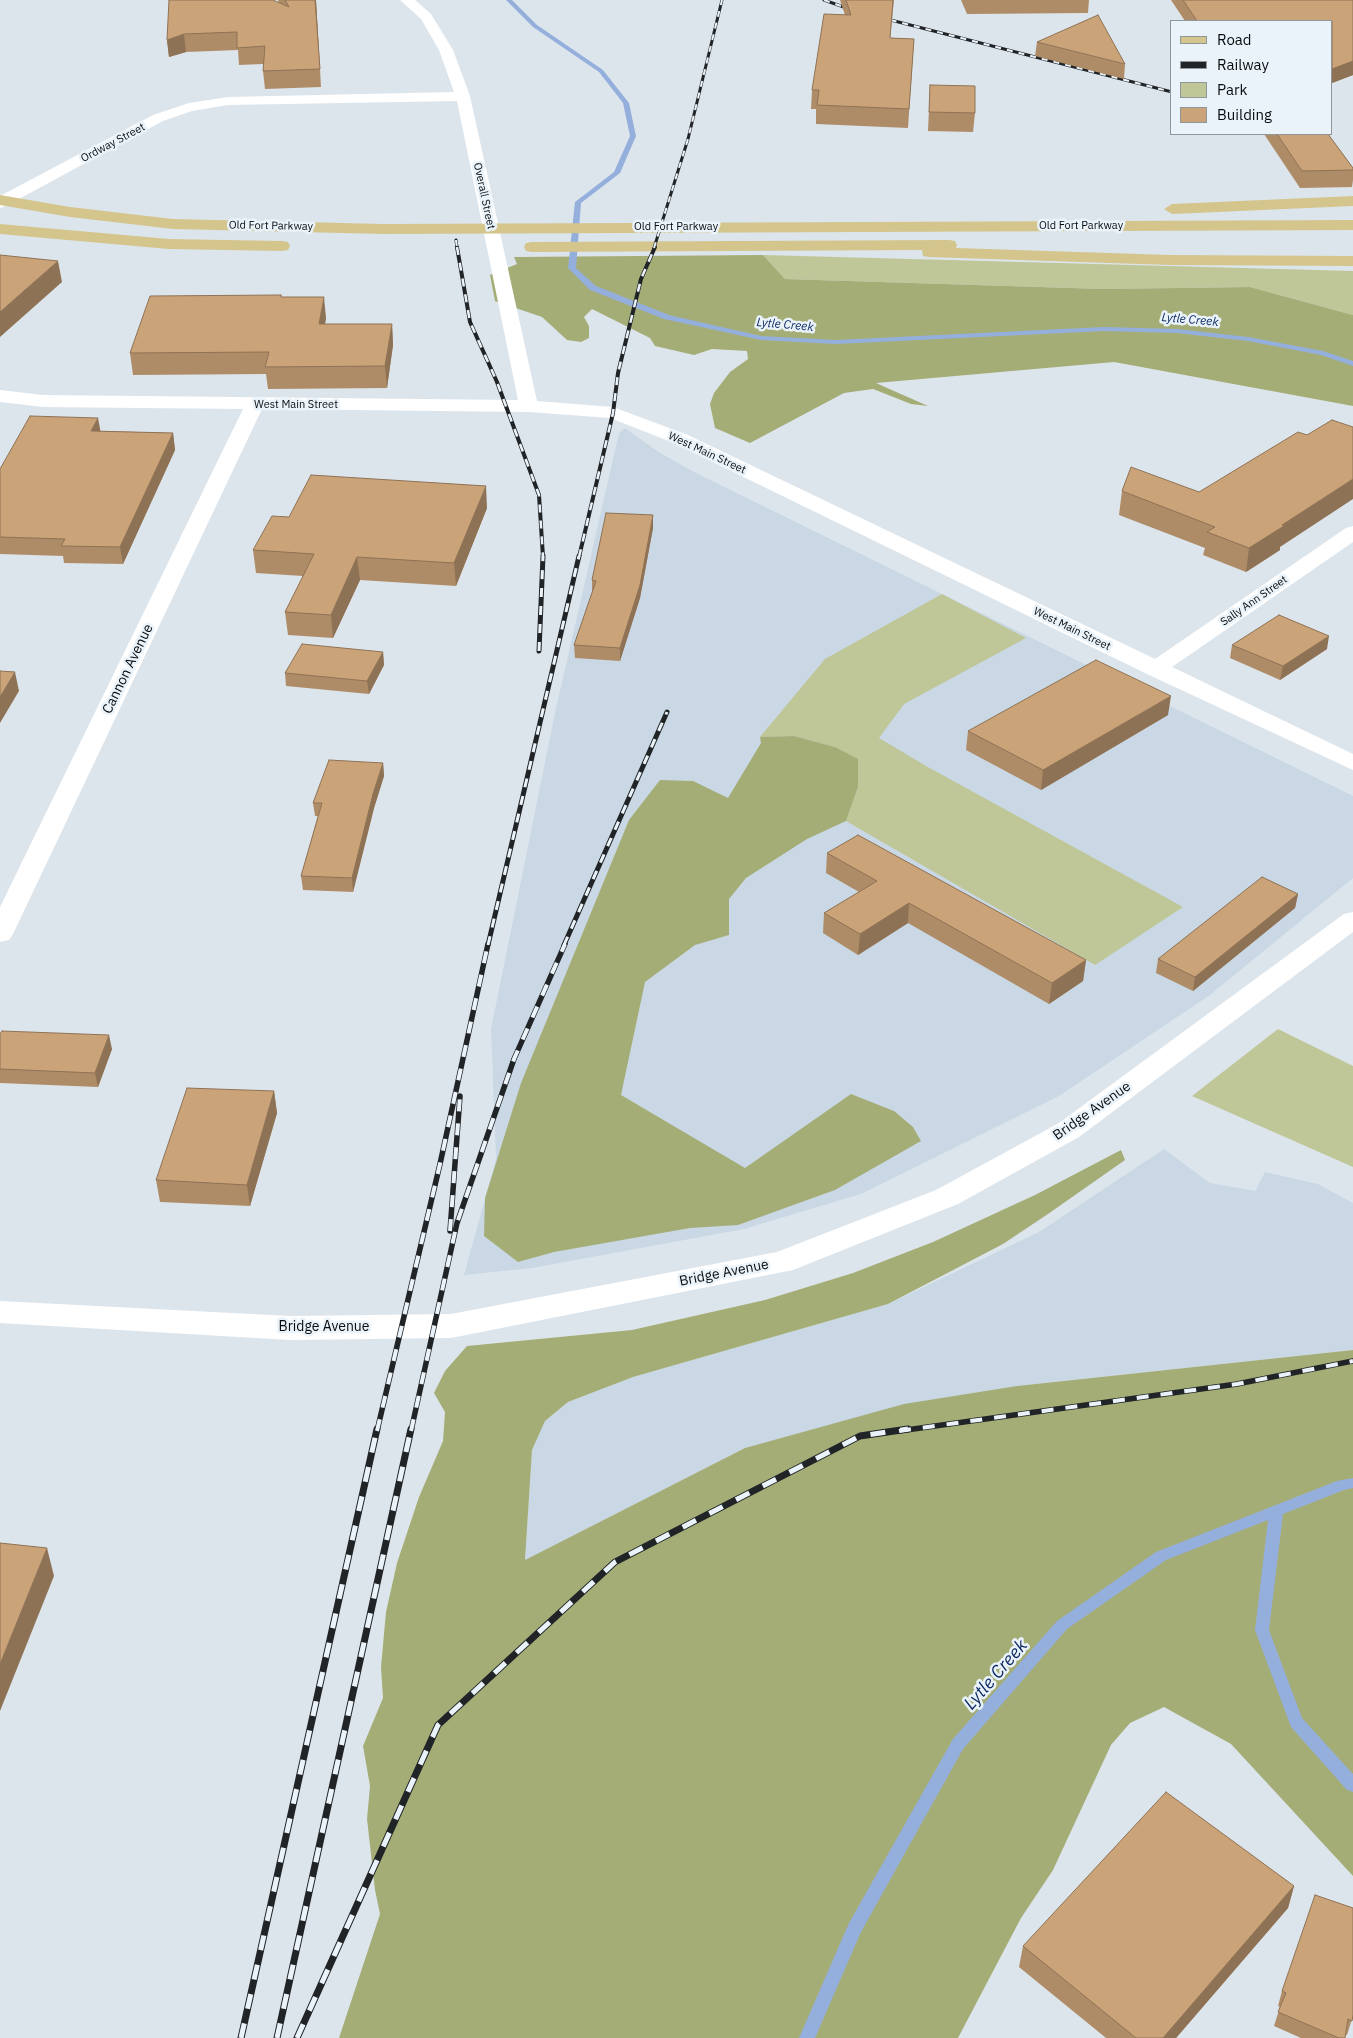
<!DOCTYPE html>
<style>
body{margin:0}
#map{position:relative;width:1353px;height:2038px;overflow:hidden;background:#dde5ec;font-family:"IBM Plex Sans",sans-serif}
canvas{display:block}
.legend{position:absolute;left:1170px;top:20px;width:162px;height:115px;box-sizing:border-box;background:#eaf3fa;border:1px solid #90979c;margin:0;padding:6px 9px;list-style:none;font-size:15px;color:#090c0e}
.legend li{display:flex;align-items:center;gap:10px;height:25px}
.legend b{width:25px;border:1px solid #90979c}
</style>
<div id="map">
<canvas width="1353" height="2038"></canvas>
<ul class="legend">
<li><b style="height:6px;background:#d4c58d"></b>Road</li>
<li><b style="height:6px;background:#212427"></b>Railway</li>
<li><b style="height:14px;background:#bfc697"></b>Park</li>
<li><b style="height:14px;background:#cba379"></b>Building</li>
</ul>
</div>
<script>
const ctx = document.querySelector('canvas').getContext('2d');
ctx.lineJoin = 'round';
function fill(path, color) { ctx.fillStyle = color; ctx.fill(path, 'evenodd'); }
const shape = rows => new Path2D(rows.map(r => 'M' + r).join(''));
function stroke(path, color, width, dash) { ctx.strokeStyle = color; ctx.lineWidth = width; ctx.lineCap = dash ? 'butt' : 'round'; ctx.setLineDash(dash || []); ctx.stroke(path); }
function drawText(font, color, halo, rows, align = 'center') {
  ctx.font = font + ' "IBM Plex Sans",sans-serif'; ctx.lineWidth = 5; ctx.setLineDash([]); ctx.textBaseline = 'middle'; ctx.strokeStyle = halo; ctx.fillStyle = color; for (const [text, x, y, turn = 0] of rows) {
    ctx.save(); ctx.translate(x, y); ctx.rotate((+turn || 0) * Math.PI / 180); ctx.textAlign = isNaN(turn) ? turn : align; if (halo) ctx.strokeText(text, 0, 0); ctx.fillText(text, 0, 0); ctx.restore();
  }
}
const built = shape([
 [625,428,657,451,694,472,1353,796,1353,878,1210,995,1059,1096,861,1194,744,1229,532,1268,464,1275,496,1159,491,1029,555,713,619,433],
 [1164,1149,1210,1183,1255,1191,1265,1172,1318,1184,1353,1203,1353,1350,1017,1386,815,1429,745,1448,525,1560,532,1450,545,1421,568,1402,633,1377,888,1304,1039,1232]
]);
const green = shape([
 [763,255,1353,271,1353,315,1250,287,1103,289,785,279],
 [942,594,1026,638,904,704,879,738,926,766,1183,907,1095,965,846,821,858,787,835,747,794,736,760,737,825,659],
 [1278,1029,1353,1066,1353,1167,1192,1096]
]);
const forest = shape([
 [763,255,785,279,1103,289,1250,287,1353,315,1353,406,1114,362,876,383,928,406,911,404,873,389,844,393,750,443,715,428,710,404,714,393,730,372,748,359,747,351,712,349,694,355,655,346,650,338,592,309,584,317,589,326,589,338,581,342,567,340,542,317,495,301,490,275,517,264,514,257],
 [794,736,835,747,858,759,858,787,846,821,807,839,746,878,729,899,729,935,695,945,645,982,621,1095,745,1168,851,1094,894,1111,913,1127,921,1141,835,1190,738,1225,690,1228,554,1252,518,1262,484,1236,485,1198,521,1083,629,820,660,780,693,781,728,798,761,743,760,737],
 [1121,1150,1125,1160,1048,1214,1003,1244,888,1304,633,1377,568,1402,545,1421,532,1450,525,1560,745,1448,904,1404,1017,1386,1353,1350,1353,1876,1231,1744,1164,1707,1130,1723,1111,1745,1053,1870,1021,1918,958,2038,339,2038,380,1914,375,1890,367,1819,370,1786,363,1746,383,1698,381,1667,386,1612,397,1563,419,1497,443,1441,445,1412,434,1393,445,1371,467,1346,632,1330,765,1300,853,1273,933,1242,1035,1195]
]);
const stream = shape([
 [506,0,512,0,537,25,603,70,629,103,636,136,620,173,581,203,576,268,596,286,669,315,761,336,836,340,1104,327,1177,329,1248,337,1323,351,1353,361,1353,366,1321,355,1248,341,1177,333,1104,331,836,344,761,340,664,319,590,290,568,268,575,202,614,172,630,136,623,103,599,72,533,27,506,0],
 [1353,1478,1353,1488,1344,1490,1283,1514,1269,1630,1302,1718,1353,1774,1353,1792,1347,1790,1291,1727,1255,1630,1268,1520,1166,1560,1067,1629,963,1749,861,1932,815,2038,799,2038,849,1923,953,1739,1057,1621,1156,1552,1337,1481,1353,1478]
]);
const street = shape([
 [400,0,415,0,431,14,453,50,470,96,537,401,613,407,688,435,1155,659,1346,528,1353,526,1353,542,1172,667,1353,754,1353,770,1147,674,674,443,610,418,529,412,262,409,13,934,9,940,0,942,0,907,243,409,43,407,0,402,0,390,43,395,518,400,457,101,228,105,192,111,163,121,6,206,0,208,0,196,153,115,189,103,228,97,454,92,439,50,421,19,400,0]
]);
const secondary = shape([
 [1353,912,1353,932,1079,1137,958,1204,793,1270,451,1338,290,1340,0,1323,0,1301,290,1316,451,1314,777,1252,936,1190,1059,1123,1344,914,1353,912]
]);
const primary = shape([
 [0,195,70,207,173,219,384,224,1353,220,1353,230,384,234,173,229,70,217,0,205,0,195],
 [1353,196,1353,206,1172,214,1164,209,1172,204,1353,196],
 [0,224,169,239,282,241,288,242,290,246,288,250,282,251,169,249,0,234,0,224],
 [949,240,955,241,957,245,956,248,1170,255,1353,256,1353,266,1170,265,929,257,923,256,922,250,532,252,526,251,524,247,526,243,532,242,949,240]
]);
const railFar4 = shape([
 [824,0,855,11],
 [879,17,1172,92],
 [456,240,457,248],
 [654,248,688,139,722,0]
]);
const railFar3 = shape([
 [457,247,470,322,497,382,539,495,543,557],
 [579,557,613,413,618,373,641,279,655,247]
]);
const railFar2 = shape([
 [539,651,543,556],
 [488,945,579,556],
 [564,945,667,712]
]);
const railFar1 = shape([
 [450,1231,460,1096],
 [377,1431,440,1164,488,944],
 [411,1431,457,1223,514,1059,565,944],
 [899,1431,1237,1384,1353,1361]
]);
const rail = shape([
 [241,2038,377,1429],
 [277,2038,411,1429],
 [297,2038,438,1725,615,1562,860,1436,908,1429]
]);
const wall = shape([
 [278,0,316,0,321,87,265,89,263,71,263,64,239,65,238,50,186,52,169,57,167,40,279,3],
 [840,0,926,0,894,0,890,38,914,39,908,128,816,124,816,109,811,109,812,90,845,15],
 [961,0,1089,0,1088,13,967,14],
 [1171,0,1353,0,1353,75,1332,83,1332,21,1185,21],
 [1037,42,1125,64,1124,79,1035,56],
 [930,85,975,113,973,132,928,131],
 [1264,134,1328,134,1353,168,1353,180,1352,187,1300,188],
 [281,295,281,297,326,318,325,324,392,324,393,345,387,388,268,389,266,374,133,375,130,353],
 [100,431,173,433,175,450,123,564,64,563,63,556,0,554,0,469],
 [1122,491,1280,547,1280,550,1246,572,1203,555,1205,548,1119,515],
 [487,508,456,586,360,580,333,638,288,635,285,612,303,576,256,573,253,550,289,517],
 [653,515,653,528,640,598,620,661,575,658,574,645,592,593,592,580],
 [1232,645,1327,649,1280,680,1230,658],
 [383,652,384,665,369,694,286,686,285,673],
 [1168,715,1041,790,966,750,968,731],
 [383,763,384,776,374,808,353,892,303,890,301,876,318,816,315,816,313,803],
 [827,853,1086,960,1083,981,1049,1004,908,923,858,955,823,933,824,913,859,892,826,873],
 [1298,894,1295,908,1193,991,1156,973,1158,959],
 [0,1034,112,1049,98,1087,0,1083],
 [274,1091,277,1113,250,1206,160,1202,156,1180],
 [1294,1886,1288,1908,1176,2038,1106,2038,1019,1967,1023,1946],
 [1353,1908,1353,2020,1352,2019,1347,2035,1345,2034,1345,2038,1301,2038,1274,2026,1280,2007,1278,2006,1282,1991]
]);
const shadedWall = shape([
 [315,0,316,1,321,87,320,69],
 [184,34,186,52,169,57,167,40],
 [1353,61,1353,75,1332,83,1332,69],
 [58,261,62,282,0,337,0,312],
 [324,297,326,318,321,346,319,324],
 [392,324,393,345,387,388,385,366],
 [98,418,101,434,91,431],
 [173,433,175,450,123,564,120,547],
 [1353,479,1353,499,1280,547,1280,550,1246,572,1249,548,1282,525],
 [486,486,487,508,456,586,454,563],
 [653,515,653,528,640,598,620,661,620,648],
 [357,557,360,580,333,638,331,615],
 [1329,636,1327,649,1280,680,1283,666],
 [383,652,384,665,369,694,367,681],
 [15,672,19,691,0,723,0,697],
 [1171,696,1168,715,1041,790,1043,770],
 [383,763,384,776,374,808,353,892,352,878,373,794],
 [1298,894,1295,908,1193,991,1195,977],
 [909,903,908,923,858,955,860,934],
 [1086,960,1083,981,1049,1004,1052,983],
 [109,1035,112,1049,98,1087,95,1073],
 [274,1091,277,1113,250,1206,247,1185],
 [47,1548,54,1576,0,1711,0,1664],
 [1294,1886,1288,1908,1176,2038,1163,2038]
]);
const building = shape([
 [169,0,273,0,289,7,285,0,315,0,320,69,263,71,265,46,237,48,237,32,184,34,167,40,169,0],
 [846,0,893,0,890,38,914,39,909,109,817,105,819,90,812,90,824,14,851,15,846,0],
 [1183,0,1353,0,1353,61,1332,69,1332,21,1197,21,1183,0],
 [1098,15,1125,64,1037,42,1098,15],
 [930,85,975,86,975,113,929,112,930,85],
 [1277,134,1328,134,1353,168,1353,170,1302,171,1277,134],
 [0,255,58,261,0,312,0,255],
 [281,295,281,297,324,297,319,324,392,324,385,366,265,367,269,352,130,353,150,296,281,295],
 [30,416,98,418,91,431,173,433,120,547,61,546,65,539,0,537,0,469,30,416],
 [1332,420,1353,427,1353,479,1282,525,1284,526,1249,548,1207,532,1215,527,1122,491,1131,467,1199,492,1298,432,1307,435,1332,420],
 [311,475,486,486,454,563,357,557,331,615,285,612,314,554,253,550,272,516,289,517,311,475],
 [606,513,653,515,640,585,620,648,574,645,596,581,592,580,606,513],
 [1279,615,1329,636,1283,666,1232,645,1279,615],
 [302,644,383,652,367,681,285,673,302,644],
 [1096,660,1171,696,1043,770,968,731,1096,660],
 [0,671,15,672,0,697,0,671],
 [329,760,383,763,373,794,352,878,301,876,322,803,313,803,329,760],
 [858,835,1086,960,1052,983,909,903,860,934,824,913,877,881,827,853,858,835],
 [1262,877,1298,894,1195,977,1158,959,1262,877],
 [2,1031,109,1035,95,1073,0,1069,0,1034,2,1031],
 [187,1088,274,1091,247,1185,156,1180,187,1088],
 [0,1543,47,1548,0,1664,0,1543],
 [1166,1792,1294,1886,1163,2038,1136,2038,1023,1946,1166,1792],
 [1315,1895,1353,1908,1353,2015,1352,2021,1348,2019,1345,2038,1339,2038,1278,2012,1286,1993,1282,1991,1315,1895]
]);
const farStreetnames = [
 ["Ordway Street",113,143,-28],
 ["Overall Street",484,196,78],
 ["Old Fort Parkway",271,226,1],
 ["Old Fort Parkway",1081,226],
 ["Old Fort Parkway",676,227],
 ["West Main Street",296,405],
 ["West Main Street",707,453,25],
 ["Sally Ann Street",1254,601,-35],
 ["West Main Street",1072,629,26]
];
const farWaternames = [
 ["Lytle Creek",1190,320,5],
 ["Lytle Creek",785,325,5]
];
const streetNames = [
 ["Cannon Avenue",128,669,-64],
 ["Bridge Avenue",1092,1111,-35],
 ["Bridge Avenue",724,1273,-11],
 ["Bridge Avenue",324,1327]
];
const nearWaternames = [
 ["Lytle Creek",996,1675,-49]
];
fill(built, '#c9d8e4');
fill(green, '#bfc697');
fill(forest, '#a5ad77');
fill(stream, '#95afdd');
fill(street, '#fff');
fill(secondary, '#fff');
fill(primary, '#d4c58d');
stroke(railFar4, '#212427', 3);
stroke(railFar3, '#212427', 4);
stroke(railFar2, '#212427', 5);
stroke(railFar1, '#212427', 5.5);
stroke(rail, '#212427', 7);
stroke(railFar4, '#eaf3fa', 2, [6]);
stroke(railFar3, '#eaf3fa', 2.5, [8]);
stroke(railFar2, '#eaf3fa', 3, [9]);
stroke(railFar1, '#eaf3fa', 4, [12]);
stroke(rail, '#eaf3fa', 5, [15]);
fill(wall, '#af8c68');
fill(shadedWall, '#8e7255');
fill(building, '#cba379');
stroke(building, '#8e7255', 1);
drawText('11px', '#090c0e', '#eaf3fa', farStreetnames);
drawText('italic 12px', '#0f2b62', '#eaf3fa', farWaternames);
drawText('14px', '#090c0e', '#eaf3fa', streetNames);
drawText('italic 18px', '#0f2b62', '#eaf3fa', nearWaternames);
</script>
